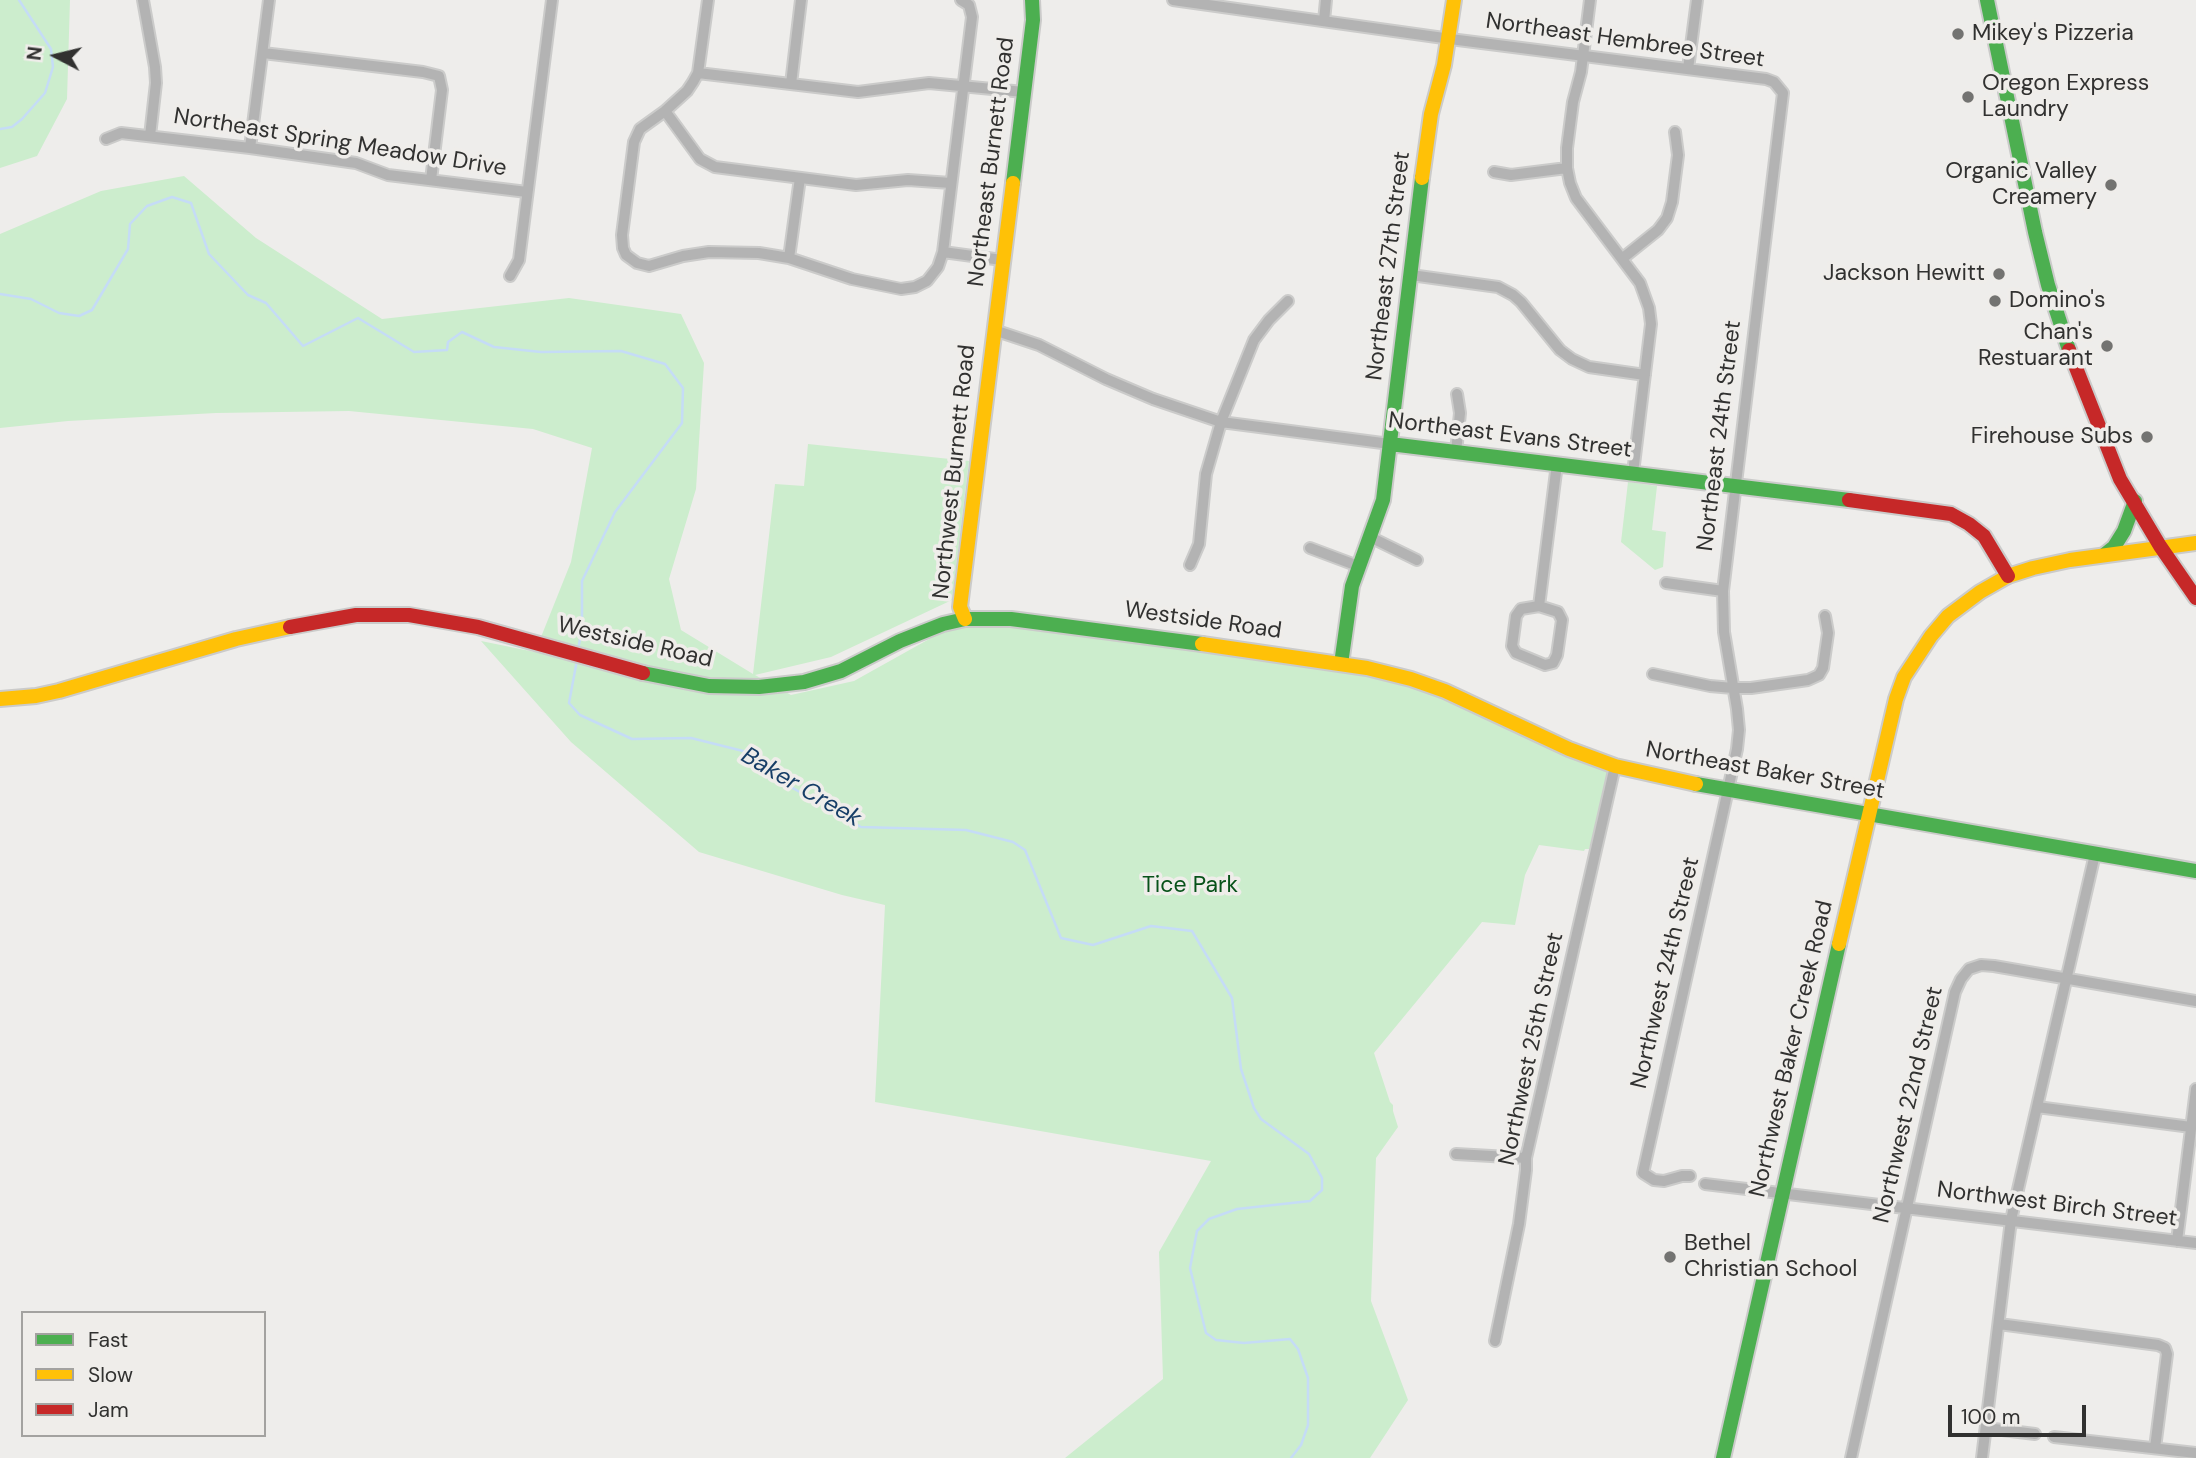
<!DOCTYPE html>
<style>
body{margin:0}
#map{position:relative;width:2196px;height:1458px;overflow:hidden;background:#eeedeb;font-family:"DM Sans",sans-serif}
canvas{display:block}
.legend{position:absolute;left:21px;top:1311px;width:245px;height:126px;box-sizing:border-box;background:#efedea;border:2px solid #a3a2a0;margin:0;padding:9px 12px;list-style:none;font-size:21px;color:#313130}
.legend li{display:flex;align-items:center;gap:14px;height:35px}
.legend b{width:35px;border:2px solid #a3a2a0}
.north{position:absolute;left:21px;top:21px;width:70px;height:70px;-webkit-text-stroke:5px #efedea;paint-order:stroke;rotate:277deg;font-size:19px;font-weight:700;line-height:28px;text-align:center;color:#313130}
.north::after{content:'';display:block;margin:auto;width:24px;height:32px;background:#313130;clip-path:polygon(50% 0,100% 100%,50% 72%,0 100%)}
.scale{position:absolute;left:1948px;top:1405px;width:138px;height:32px;box-sizing:border-box;border:4px solid #313130;border-top:0;padding-left:9px;font-size:21px;line-height:24px;white-space:nowrap;color:#313130;-webkit-text-stroke:5px #efedea;paint-order:stroke}
</style>
<div id="map">
<canvas width="2196" height="1458"></canvas>
<ul class="legend">
<li><b style="height:9px;background:#4caf50"></b>Fast</li>
<li><b style="height:9px;background:#ffc107"></b>Slow</li>
<li><b style="height:9px;background:#c62828"></b>Jam</li>
</ul>
<div class="north">N</div>
<div class="scale">100 m</div>
</div>
<script>
const ctx = document.querySelector('canvas').getContext('2d');
ctx.lineJoin = 'round';
function fill(path, color) { ctx.fillStyle = color; ctx.fill(path, 'evenodd'); }
const shape = rows => new Path2D(rows.map(r => 'M' + r).join(''));
function stroke(path, color, width, dash) { ctx.strokeStyle = color; ctx.lineWidth = width; ctx.lineCap = dash ? 'butt' : 'round'; ctx.setLineDash(dash || []); ctx.stroke(path); }
function drawText(font, color, halo, rows, align = 'center') {
  ctx.font = font + ' "DM Sans",sans-serif'; ctx.lineWidth = 7; ctx.setLineDash([]); ctx.textBaseline = 'middle'; ctx.strokeStyle = halo; ctx.fillStyle = color; for (const [text, x, y, turn = 0] of rows) {
    ctx.save(); ctx.translate(x, y); ctx.rotate((+turn || 0) * Math.PI / 180); ctx.textAlign = isNaN(turn) ? turn : align; if (halo) ctx.strokeText(text, 0, 0); ctx.fillText(text, 0, 0); ctx.restore();
  }
}
const green = shape([
 [0,0,70,0,67,99,37,156,0,168],
 [184,176,256,238,382,319,569,298,681,314,704,363,696,489,669,579,681,630,753,674,775,484,804,486,808,444,969,461,952,600,831,657,755,675,791,695,854,681,965,619,1282,654,1429,685,1615,766,1589,849,1585,849,1584,851,1539,845,1525,875,1515,925,1482,922,1374,1053,1390,1102,1393,1105,1393,1111,1398,1127,1376,1158,1371,1301,1408,1400,1370,1458,1065,1458,1163,1379,1159,1252,1211,1161,875,1102,885,905,842,895,699,852,571,742,481,641,535,652,571,562,592,448,533,429,349,411,216,413,68,421,0,428,0,234,101,191],
 [1628,482,1657,486,1652,530,1666,532,1663,567,1655,570,1621,542]
]);
const stream = shape([
 [0,129,12,127,22,119,45,93,53,67,51,49,19,0],
 [0,294,31,299,59,313,79,316,92,310,128,249,130,224,147,206,172,197,191,203,209,254,248,295,266,303,303,346,358,318,414,352,447,350,448,342,462,332,494,347,541,352,621,351,665,364,683,388,682,423,615,512,582,581,582,628,578,650],
 [577,660,569,703,580,715,632,739,691,738,747,752,770,775,861,827,966,830,1013,842,1025,850,1061,938,1093,945,1151,926,1192,931,1232,998,1241,1069,1254,1108,1261,1119,1309,1154,1322,1178,1322,1190,1310,1201,1237,1209,1209,1219,1197,1231,1190,1268,1206,1333,1216,1340,1244,1343,1290,1339,1298,1349,1308,1378,1308,1425,1301,1445,1291,1458]
]);
const street = shape([
 [143,0,155,67,156,83,150,136],
 [708,0,698,73,693,82,687,91,665,111,640,129,634,142,622,235,623,248,626,255,637,263,649,266,683,256,709,252,759,253,789,258,852,279,901,289,915,287,927,281,938,267,943,252,972,17,969,5,961,0],
 [1173,0,1458,40,1766,79,1774,82,1783,93,1723,591,1724,632,1737,709,1739,730,1737,749,1643,1173,1654,1180,1664,1181,1682,1176,1690,1176],
 [1590,0,1581,72,1573,102,1567,148,1567,168,1570,183,1576,198,1640,283,1649,308,1651,324,1633,473],
 [1324,21,1326,0],
 [263,53,423,72,439,76,442,90,431,180],
 [1688,69,1697,0],
 [698,73,858,92,929,83,1024,92],
 [791,84,801,0],
 [665,111,700,159,715,167,856,185,908,180,951,183],
 [106,139,121,133,250,148,356,163,388,175,527,192],
 [250,148,269,0],
 [1494,172,1511,175,1567,168],
 [943,252,1002,260],
 [789,258,800,178],
 [1623,258,1658,230,1667,218,1672,202,1678,155,1675,132],
 [1411,275,1498,287,1513,295,1521,302,1560,350,1572,359,1589,367,1645,375],
 [510,276,519,260,552,0],
 [994,330,1039,345,1106,379,1153,399,1221,422,1390,444],
 [1456,452,1460,413,1457,394],
 [1370,537,1417,560],
 [1310,548,1358,566],
 [1190,565,1199,544,1206,474,1221,422,1254,340,1269,320,1288,301],
 [1666,583,1723,591],
 [1539,606,1558,612,1562,620,1557,655,1553,663,1545,665,1516,653,1512,646,1516,616,1521,609,1539,606,1557,464],
 [1653,674,1710,686,1733,688,1751,688,1808,680,1819,675,1823,668,1828,633,1825,616],
 [2037,1107,2191,1127],
 [1456,1154,1526,1158],
 [1705,1184,2196,1243],
 [2177,1241,2196,1089],
 [1999,1324,2158,1345,2165,1348,2167,1354,2155,1448],
 [1495,1341,1519,1224,1526,1170,1526,1158,1615,766],
 [1986,1428,2035,1434],
 [2054,1437,2196,1453],
 [1851,1458,1955,992,1961,979,1969,969,1981,965,1994,966,2196,1001],
 [1982,1458,2011,1220,2095,854]
]);
const fast = shape([
 [1987,0,2035,232,2048,285,2069,350],
 [1013,183,1033,20,1032,0],
 [1390,444,1849,500],
 [2104,555,2114,547,2124,531,2135,501],
 [1341,664,1352,586,1383,500,1422,178],
 [643,673,709,686,759,687,804,682,841,671,900,641,943,624,965,619,1011,619,1202,644],
 [1696,784,2196,871],
 [1723,1458,1839,944]
]);
const slow = shape([
 [1422,178,1431,114,1444,65,1454,0],
 [965,619,960,607,1013,183],
 [1202,644,1367,668,1411,679,1445,691,1569,749,1615,766,1696,784],
 [0,699,36,696,59,691,236,639,290,627],
 [1839,944,1896,699,1904,677,1931,636,1948,616,1980,592,2008,576,2033,568,2070,560,2196,543]
]);
const jam = shape([
 [2069,350,2120,479,2160,546,2196,598],
 [1849,500,1951,514,1969,524,1984,536,2008,576],
 [290,627,356,615,409,615,478,627,643,673]
]);
const markers = [
 [1958,34,7,"#737371"],
 [1968,97,7,"#737371"],
 [2111,185,7,"#737371"],
 [1999,274,7,"#737371"],
 [1995,301,7,"#737371"],
 [2107,346,7,"#737371"],
 [2147,437,7,"#737371"],
 [1670,1257,7,"#737371"]
];
const poiNames = [
 ["Mikey's Pizzeria",1972,34],
 ["Oregon Express",1982,84],
 ["Laundry",1982,110],
 ["Organic Valley",2097,172,"right"],
 ["Creamery",2097,198,"right"],
 ["Jackson Hewitt",1985,274,"right"],
 ["Domino's",2009,301],
 ["Chan's",2093,333,"right"],
 ["Restuarant",2093,359,"right"],
 ["Firehouse Subs",2133,437,"right"],
 ["Bethel",1684,1244],
 ["Christian School",1684,1270]
];
const streetNames = [
 ["Northeast Hembree Street",1625,41,8],
 ["Northeast Spring Meadow Drive",340,143,9],
 ["Northeast Burnett Road",992,162,-83],
 ["Northeast 27th Street",1389,266,-83],
 ["Northeast Evans Street",1510,436,7],
 ["Northeast 24th Street",1720,436,-83],
 ["Northwest Burnett Road",955,472,-84],
 ["Westside Road",1203,621,8],
 ["Westside Road",635,643,13],
 ["Northeast Baker Street",1765,771,10],
 ["Northwest 24th Street",1666,973,-77],
 ["Northwest 25th Street",1532,1049,-78],
 ["Northwest Baker Creek Road",1792,1049,-77],
 ["Northwest 22nd Street",1909,1105,-77],
 ["Northwest Birch Street",2057,1205,7]
];
const parkNames = [
 ["Tice Park",1190,886]
];
const waterNames = [
 ["Baker Creek",801,788,30]
];
fill(green, '#ccedcd');
stroke(stream, '#c5dcf6', 2.5);
stroke(street, '#cbcbca', 14);
stroke(fast, '#cbcbca', 18);
stroke(slow, '#cbcbca', 18);
stroke(jam, '#cbcbca', 18);
stroke(street, '#b3b3b3', 10);
stroke(fast, '#4caf50', 14);
stroke(slow, '#ffc107', 14);
stroke(jam, '#c62828', 14);
for (const [x, y, r, color] of markers) { const dot = new Path2D(); dot.arc(x, y, r, 0, 2 * Math.PI); ctx.fillStyle = color; ctx.fill(dot); stroke(dot, '#efedea', 2.5); }
drawText('23px', '#313130', '#efedea', poiNames, 'left');
drawText('23px', '#313130', '#efedea', streetNames);
drawText('23px', '#075219', '#efedea', parkNames);
drawText('italic 24px', '#173e67', '#efedea', waterNames);
</script>
